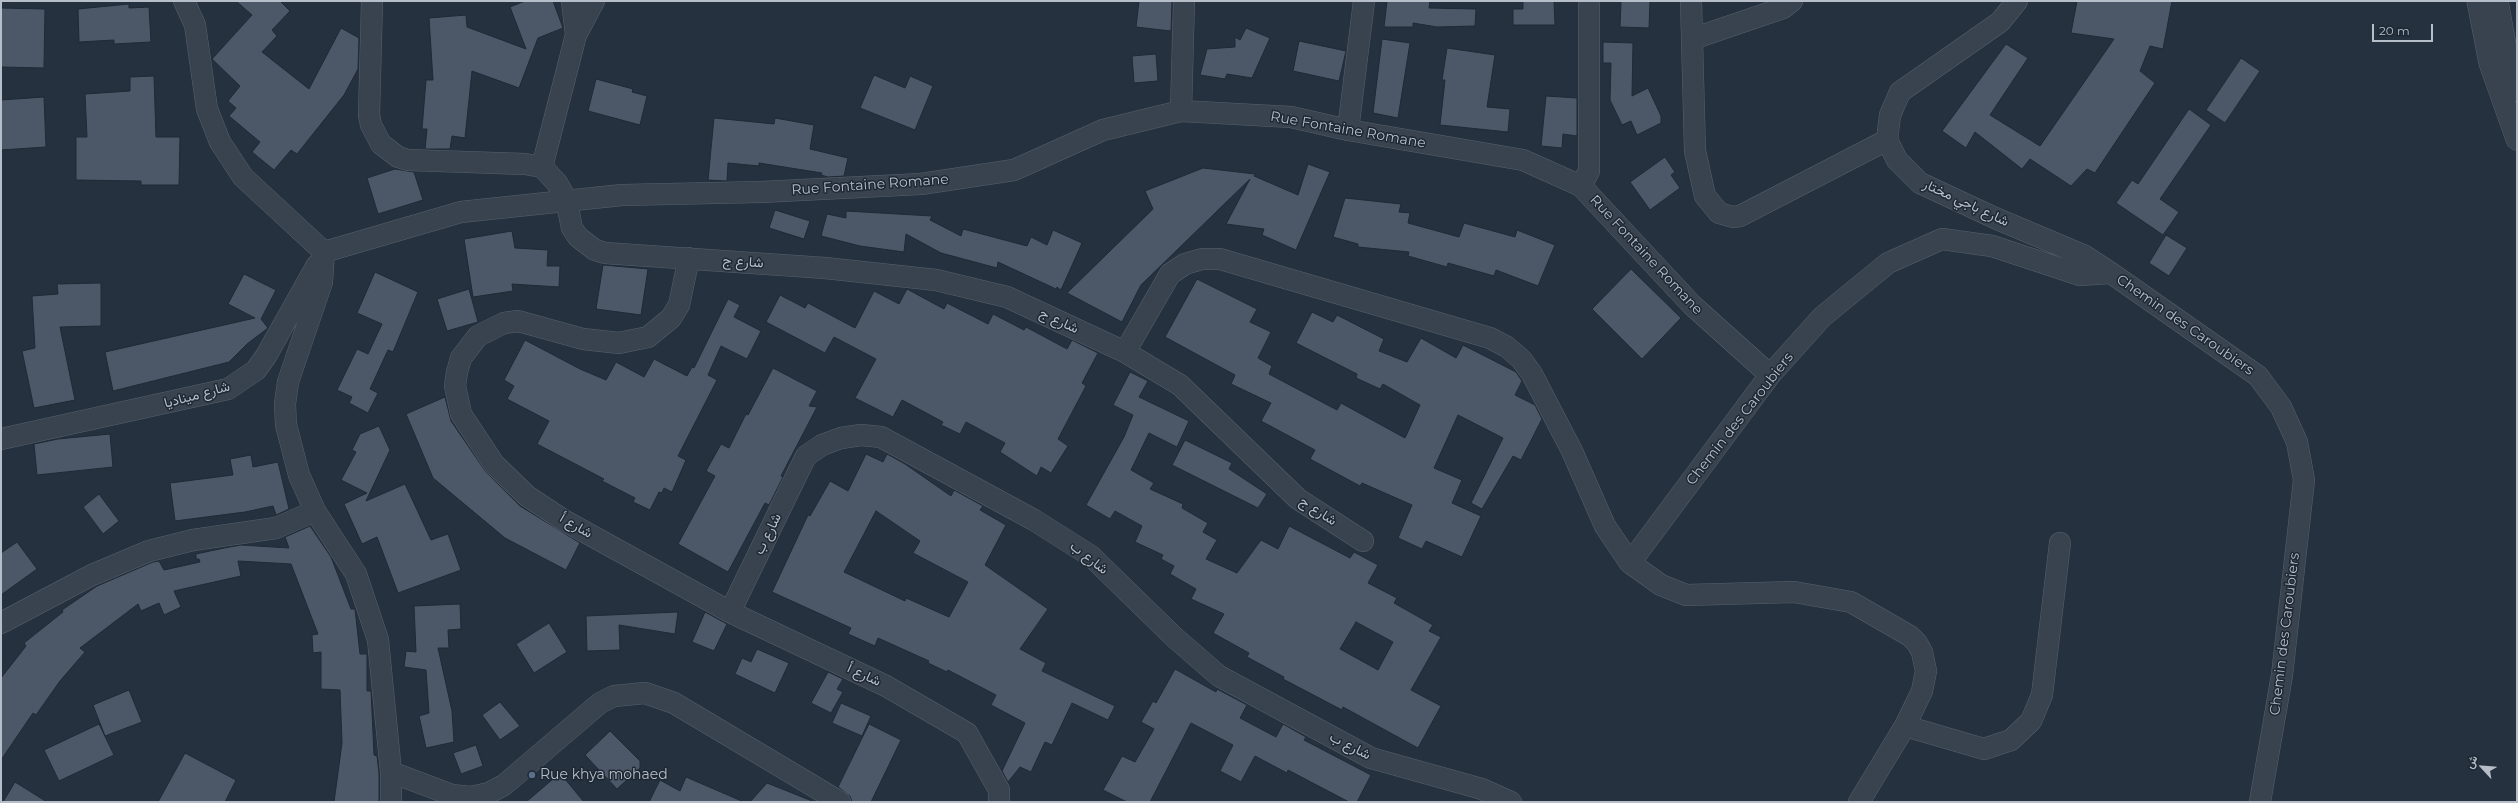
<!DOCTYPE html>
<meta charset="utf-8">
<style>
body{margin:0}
#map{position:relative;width:2518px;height:803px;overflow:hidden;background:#25313f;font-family:Montserrat,Vazirmatn,sans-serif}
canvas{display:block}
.frame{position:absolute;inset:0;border:2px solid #b6beca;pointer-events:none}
.north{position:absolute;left:2462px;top:747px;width:40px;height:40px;-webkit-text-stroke:3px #1e2834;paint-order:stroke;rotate:296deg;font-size:11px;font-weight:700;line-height:16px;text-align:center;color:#b6beca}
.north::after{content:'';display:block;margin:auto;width:14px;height:18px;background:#b6beca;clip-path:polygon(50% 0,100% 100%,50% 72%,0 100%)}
.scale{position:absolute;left:2372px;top:24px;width:61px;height:18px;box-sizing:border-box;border:2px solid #b6beca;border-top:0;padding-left:5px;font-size:12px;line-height:14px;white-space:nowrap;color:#b6beca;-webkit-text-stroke:3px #1e2834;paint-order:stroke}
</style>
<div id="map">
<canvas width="2518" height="803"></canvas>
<div class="frame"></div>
<div class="north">ش</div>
<div class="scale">20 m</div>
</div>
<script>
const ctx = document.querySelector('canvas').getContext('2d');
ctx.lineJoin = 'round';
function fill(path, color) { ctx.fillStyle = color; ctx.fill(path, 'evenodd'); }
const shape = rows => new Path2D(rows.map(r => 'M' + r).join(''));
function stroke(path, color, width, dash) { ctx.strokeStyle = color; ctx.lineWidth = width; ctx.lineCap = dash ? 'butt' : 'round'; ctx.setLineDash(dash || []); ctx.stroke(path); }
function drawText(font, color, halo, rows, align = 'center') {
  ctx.font = font + ' Montserrat,Vazirmatn,sans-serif'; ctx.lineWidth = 3; ctx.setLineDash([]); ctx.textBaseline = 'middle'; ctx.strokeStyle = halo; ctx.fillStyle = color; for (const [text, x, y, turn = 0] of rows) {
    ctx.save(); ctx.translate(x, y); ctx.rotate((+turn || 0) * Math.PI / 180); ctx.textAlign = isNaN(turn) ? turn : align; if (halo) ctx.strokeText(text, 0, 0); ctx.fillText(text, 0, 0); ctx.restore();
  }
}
const building = shape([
 [236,1,280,1,290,11,272,30,277,36,262,52,309,89,341,28,359,38,358,69,344,95,297,154,291,150,274,170,252,152,260,142,229,116,236,108,228,101,240,86,212,59,252,15,236,1],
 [525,1,553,1,563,28,538,38,519,88,472,71,465,138,452,136,450,149,425,149,427,129,422,129,426,80,433,80,429,18,466,15,467,27,526,49,510,7,525,1],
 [1139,1,1172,1,1171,31,1136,27,1139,1],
 [1387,1,1430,1,1429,8,1476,9,1475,26,1437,27,1413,23,1413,27,1384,27,1387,1],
 [1523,1,1554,1,1555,25,1513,25,1513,9,1523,9,1523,1],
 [1621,1,1650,1,1649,28,1620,27,1621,1],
 [2077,1,2172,1,2163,49,2150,46,2140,71,2155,83,2095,173,2087,169,2071,186,2030,159,2022,169,1975,132,1966,148,1942,131,2006,44,2028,58,1990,115,2040,146,2114,39,2071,33,2077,1],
 [129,4,129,8,149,7,151,42,114,44,114,40,79,42,78,9,129,4],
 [1,8,45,9,44,68,1,67,1,8],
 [1246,28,1270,38,1252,78,1227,74,1225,79,1200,75,1207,49,1235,47,1235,37,1240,40,1246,28],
 [1382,39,1410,43,1398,118,1373,113,1382,39],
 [1299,41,1346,51,1339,81,1293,71,1299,41],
 [1603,42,1633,43,1632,96,1648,88,1661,116,1661,123,1637,135,1631,121,1622,125,1610,100,1611,63,1603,63,1603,42],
 [1447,48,1495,55,1487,107,1510,109,1508,132,1440,125,1445,80,1442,80,1447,48],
 [1156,54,1158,81,1134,83,1132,56,1156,54],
 [2241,58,2260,71,2225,123,2206,110,2241,58],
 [874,75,905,88,910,76,933,86,915,130,860,108,874,75],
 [154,76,156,137,180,137,179,185,141,185,141,181,76,180,76,137,87,137,85,94,130,91,130,77,154,76],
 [596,79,633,89,632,92,647,96,640,125,588,111,596,79],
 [1546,96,1577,98,1577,136,1563,134,1562,148,1541,146,1546,96],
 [44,97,46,147,1,150,1,100,44,97],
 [2189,109,2211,125,2160,199,2179,212,2163,235,2116,203,2132,180,2138,184,2189,109],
 [714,118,774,124,775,118,814,125,810,149,848,158,844,176,828,177,821,175,822,173,759,163,759,166,728,163,727,181,708,180,714,118],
 [1665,157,1675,172,1671,175,1680,188,1650,210,1630,182,1665,157],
 [1308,164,1330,172,1296,250,1262,235,1264,229,1226,224,1250,179,1141,285,1122,322,1067,293,1153,209,1145,191,1203,168,1255,174,1254,176,1298,195,1308,164],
 [395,169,414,172,423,200,378,214,367,178,395,169],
 [1345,198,1401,204,1399,212,1410,213,1408,223,1459,237,1464,223,1515,237,1517,230,1555,245,1538,286,1496,270,1494,276,1448,263,1447,267,1408,256,1409,252,1358,247,1358,244,1333,237,1345,198],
 [775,210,810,221,804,239,769,228,775,210],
 [846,211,932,216,930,220,961,236,963,229,1027,246,1031,237,1047,245,1053,230,1082,243,1061,290,1057,287,1056,289,998,262,997,268,941,253,906,234,904,252,860,246,821,236,827,214,846,218,846,211],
 [512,231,515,248,548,250,547,266,560,266,559,287,512,284,513,291,473,297,464,239,512,231],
 [2166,235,2187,248,2169,276,2149,263,2166,235],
 [603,265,648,269,641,315,596,309,603,265],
 [1631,269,1681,318,1642,359,1592,309,1631,269],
 [375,272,418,292,393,352,388,350,370,389,378,393,368,413,349,403,352,397,337,390,357,349,368,354,382,324,357,313,375,272],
 [244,274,276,290,261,319,268,328,247,344,229,362,113,391,105,352,255,318,228,304,244,274],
 [1197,279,1257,309,1250,322,1271,332,1258,358,1272,366,1269,374,1337,410,1341,403,1405,438,1420,405,1383,384,1380,389,1356,378,1357,374,1296,343,1312,312,1333,322,1337,315,1384,339,1379,351,1407,362,1421,338,1456,358,1463,345,1516,372,1522,381,1515,395,1535,405,1542,419,1521,460,1513,456,1482,509,1471,503,1503,438,1458,415,1434,468,1462,480,1452,503,1481,516,1462,557,1426,541,1422,549,1398,538,1412,505,1362,483,1360,486,1310,459,1315,450,1261,421,1271,403,1231,384,1235,375,1165,337,1197,279],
 [101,283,101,326,60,327,75,400,34,408,22,351,35,348,32,296,58,294,57,284,101,283],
 [469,289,478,322,447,331,437,299,469,289],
 [907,289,944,309,947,303,988,324,993,314,1024,330,1026,327,1067,349,1072,340,1098,353,1082,383,1086,386,1058,439,1068,446,1051,473,1041,467,1037,476,1000,452,1005,443,966,422,960,434,941,425,943,422,902,400,893,417,855,398,876,359,834,337,825,353,766,322,780,295,805,308,808,303,855,328,874,291,899,304,907,289],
 [728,299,740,305,734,317,761,331,747,359,721,346,708,375,717,380,678,456,686,460,672,492,664,488,662,493,659,492,650,510,633,502,635,498,602,481,604,479,537,444,549,421,507,399,514,386,504,380,525,340,580,369,606,380,616,362,644,377,654,359,687,376,692,367,694,368,728,299],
 [773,368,817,391,809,406,817,407,781,476,783,477,769,505,765,503,728,572,678,544,715,476,706,471,721,444,729,448,746,414,748,415,773,368],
 [1130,372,1148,381,1139,397,1189,421,1177,447,1149,433,1131,470,1154,483,1150,489,1183,504,1182,508,1208,523,1203,532,1217,540,1206,559,1237,573,1261,540,1278,549,1289,526,1350,558,1354,552,1378,565,1368,583,1397,598,1394,603,1433,625,1429,631,1441,637,1411,690,1441,706,1418,748,1343,707,1342,710,1283,679,1284,677,1247,657,1249,653,1213,633,1224,614,1191,599,1196,589,1170,574,1174,566,1161,559,1163,555,1135,542,1142,526,1115,511,1110,519,1086,505,1124,437,1133,415,1113,405,1130,372],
 [1356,622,1393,642,1378,670,1340,649,1356,622],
 [445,397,451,421,486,472,520,506,580,543,566,570,505,538,433,478,406,414,445,397],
 [379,426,390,450,366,501,405,484,431,540,448,534,461,570,398,593,377,537,362,544,344,504,367,493,341,480,356,452,352,450,360,434,379,426],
 [110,434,113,467,37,475,34,444,58,439,110,434],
 [1185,440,1232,463,1229,469,1267,494,1258,508,1172,465,1185,440],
 [866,454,883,462,887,454,905,464,951,496,954,490,983,506,980,510,1006,525,985,565,1048,609,1020,649,1046,663,1042,671,1115,706,1108,720,1072,703,1052,745,1045,742,1031,772,1020,767,1008,782,1002,771,1025,723,991,705,996,695,948,670,947,672,928,663,929,661,878,638,875,646,848,634,851,628,772,592,808,515,810,516,830,481,848,491,866,454],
 [876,511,920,541,913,553,968,582,949,617,906,598,905,601,844,572,876,511],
 [251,455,253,467,278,462,289,509,276,515,273,506,245,512,175,521,170,483,233,475,230,459,251,455],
 [99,494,119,521,103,534,83,507,99,494],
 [310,526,331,557,351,609,355,609,360,654,367,654,367,691,371,691,374,755,377,756,379,773,379,802,334,802,342,743,340,690,321,689,321,652,313,653,312,635,318,634,291,564,238,561,241,576,174,591,181,607,164,615,159,603,141,611,138,604,80,648,85,652,60,681,36,715,33,713,1,760,1,678,26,646,24,643,63,612,62,610,97,586,153,562,159,561,164,570,200,562,199,559,196,559,196,554,224,548,241,545,289,548,285,537,310,526],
 [17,542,37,569,1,595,1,553,17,542],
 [460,604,461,629,448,630,449,648,438,648,452,711,454,742,426,748,419,716,429,713,426,670,404,667,406,651,416,652,414,606,460,604],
 [678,612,675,634,619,625,620,650,587,651,586,616,678,612],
 [705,612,727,624,714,651,692,642,705,612],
 [549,623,567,652,534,673,516,644,549,623],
 [757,649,789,663,775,693,735,674,742,658,751,662,757,649],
 [1175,669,1216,692,1217,689,1247,705,1240,718,1276,737,1283,724,1306,737,1304,740,1371,775,1357,802,1349,802,1288,770,1287,773,1255,756,1241,782,1220,771,1233,745,1191,723,1150,802,1127,802,1103,790,1122,756,1135,762,1154,729,1141,722,1153,701,1156,703,1175,669],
 [828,672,843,679,837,689,843,692,831,713,811,703,828,672],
 [129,690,142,722,105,736,93,705,129,690],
 [500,702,520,726,500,740,482,715,500,702],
 [841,703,871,716,862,736,832,723,841,703],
 [99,724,114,755,59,781,44,750,99,724],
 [869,724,901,740,871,802,852,802,850,796,838,787,869,724],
 [610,731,640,761,640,768,617,789,585,755,610,731],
 [476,745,483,766,461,774,453,753,476,745],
 [185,753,236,780,225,802,158,802,185,753],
 [560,773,584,802,526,802,560,773],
 [686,777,744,802,649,802,660,780,680,791,686,777],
 [15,782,47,802,3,802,15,782],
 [767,783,812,801,812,802,750,802,767,783]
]);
const minor = shape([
 [184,1,195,25,207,109,220,142,243,177,324,252],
 [372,1,369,115,371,125,381,144,398,157,408,160,525,164,542,167,557,183,566,199,572,228,578,237,595,250,605,253,825,268,936,280,1007,297,1125,352,1180,385,1298,499,1363,541],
 [572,1,576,35],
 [1691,1,1695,151,1705,196,1719,213,1733,217,1740,216,1887,140],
 [2017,1,2000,22,1900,92,1890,115,1887,140,1897,160,1920,183,1995,218,2085,256,2111,273],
 [1692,39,1783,8,1792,1],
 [1181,111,1184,1],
 [1348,130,1364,1],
 [542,167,576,35,594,1],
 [1581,186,1589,171,1589,1],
 [324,252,461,212,622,195,761,192,921,184,1014,170,1103,130,1181,111,1291,117,1348,130,1523,160,1581,186,1692,305,1770,375],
 [324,252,322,282,288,382,285,404,286,425,299,475,315,511,356,574,378,640,391,772,391,802],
 [689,258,679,305,671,318,648,337,619,343,583,339,518,321,504,323,478,336,461,358,457,372,455,386,461,414,494,464,527,496,565,521,730,612,886,686,967,733,999,790,999,802],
 [1125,352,1170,274,1185,264,1202,259,1220,259,1490,338,1507,347,1521,359,1532,374,1572,451,1605,526,1630,563,1661,585,1686,595,1794,592,1851,602,1910,636,1917,643,1922,652,1926,671,1922,691,1905,726,1859,802],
 [1,439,228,389,256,370,266,356,317,265],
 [1630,563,1770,375,1822,317,1888,263,1942,239,1992,246,2080,275,2111,273,2258,376,2281,407,2297,442,2304,480,2282,675,2260,802],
 [730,612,806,456,822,445,841,438,861,435,881,437,1034,520,1091,556,1174,637,1219,676,1371,758,1482,789,1511,802],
 [1,623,92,575,149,551,193,540,276,528,315,511],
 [1905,726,1984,749,2011,740,2031,721,2042,695,2060,543],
 [391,772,452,795,471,797,489,793,504,785,600,703,614,696,645,693,674,703,840,802]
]);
const tertiary = shape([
 [2478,1,2490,63,2517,139],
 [2497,1,2507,56,2517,90]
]);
const markers = [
 [532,775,4,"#5c6f8a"]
];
const streetNames = [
 ["Rue Fontaine Romane",1348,130,10],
 ["Rue Fontaine Romane",870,185,-4],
 ["شارع باجي مختار",1966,203,25],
 ["Rue Fontaine Romane",1646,255,47],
 ["شارع ج",743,262,4],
 ["شارع ج",1059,321,25],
 ["Chemin des Caroubiers",2185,325,35],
 ["شارع ميناديا",197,395,-15],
 ["Chemin des Caroubiers",1740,419,-52],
 ["شارع ج",1318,511,33],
 ["شارع أ",576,526,30],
 ["شارع ب",768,534,-64],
 ["شارع ب",1089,558,38],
 ["Chemin des Caroubiers",2285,634,-83],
 ["شارع أ",864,675,25],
 ["شارع ب",1350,746,27]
];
const poiNames = [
 ["Rue khya mohaed",540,775]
];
fill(building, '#4c5868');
stroke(building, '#202a36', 1);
stroke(minor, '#57616d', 22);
stroke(tertiary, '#57616d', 23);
stroke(minor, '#39434f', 21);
stroke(tertiary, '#39434f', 22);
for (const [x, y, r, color] of markers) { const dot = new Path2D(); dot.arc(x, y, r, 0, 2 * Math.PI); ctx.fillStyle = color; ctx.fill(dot); stroke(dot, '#1e2834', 1.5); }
drawText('14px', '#b6beca', '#1e2834', streetNames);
drawText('14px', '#b6beca', '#1e2834', poiNames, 'left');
</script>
